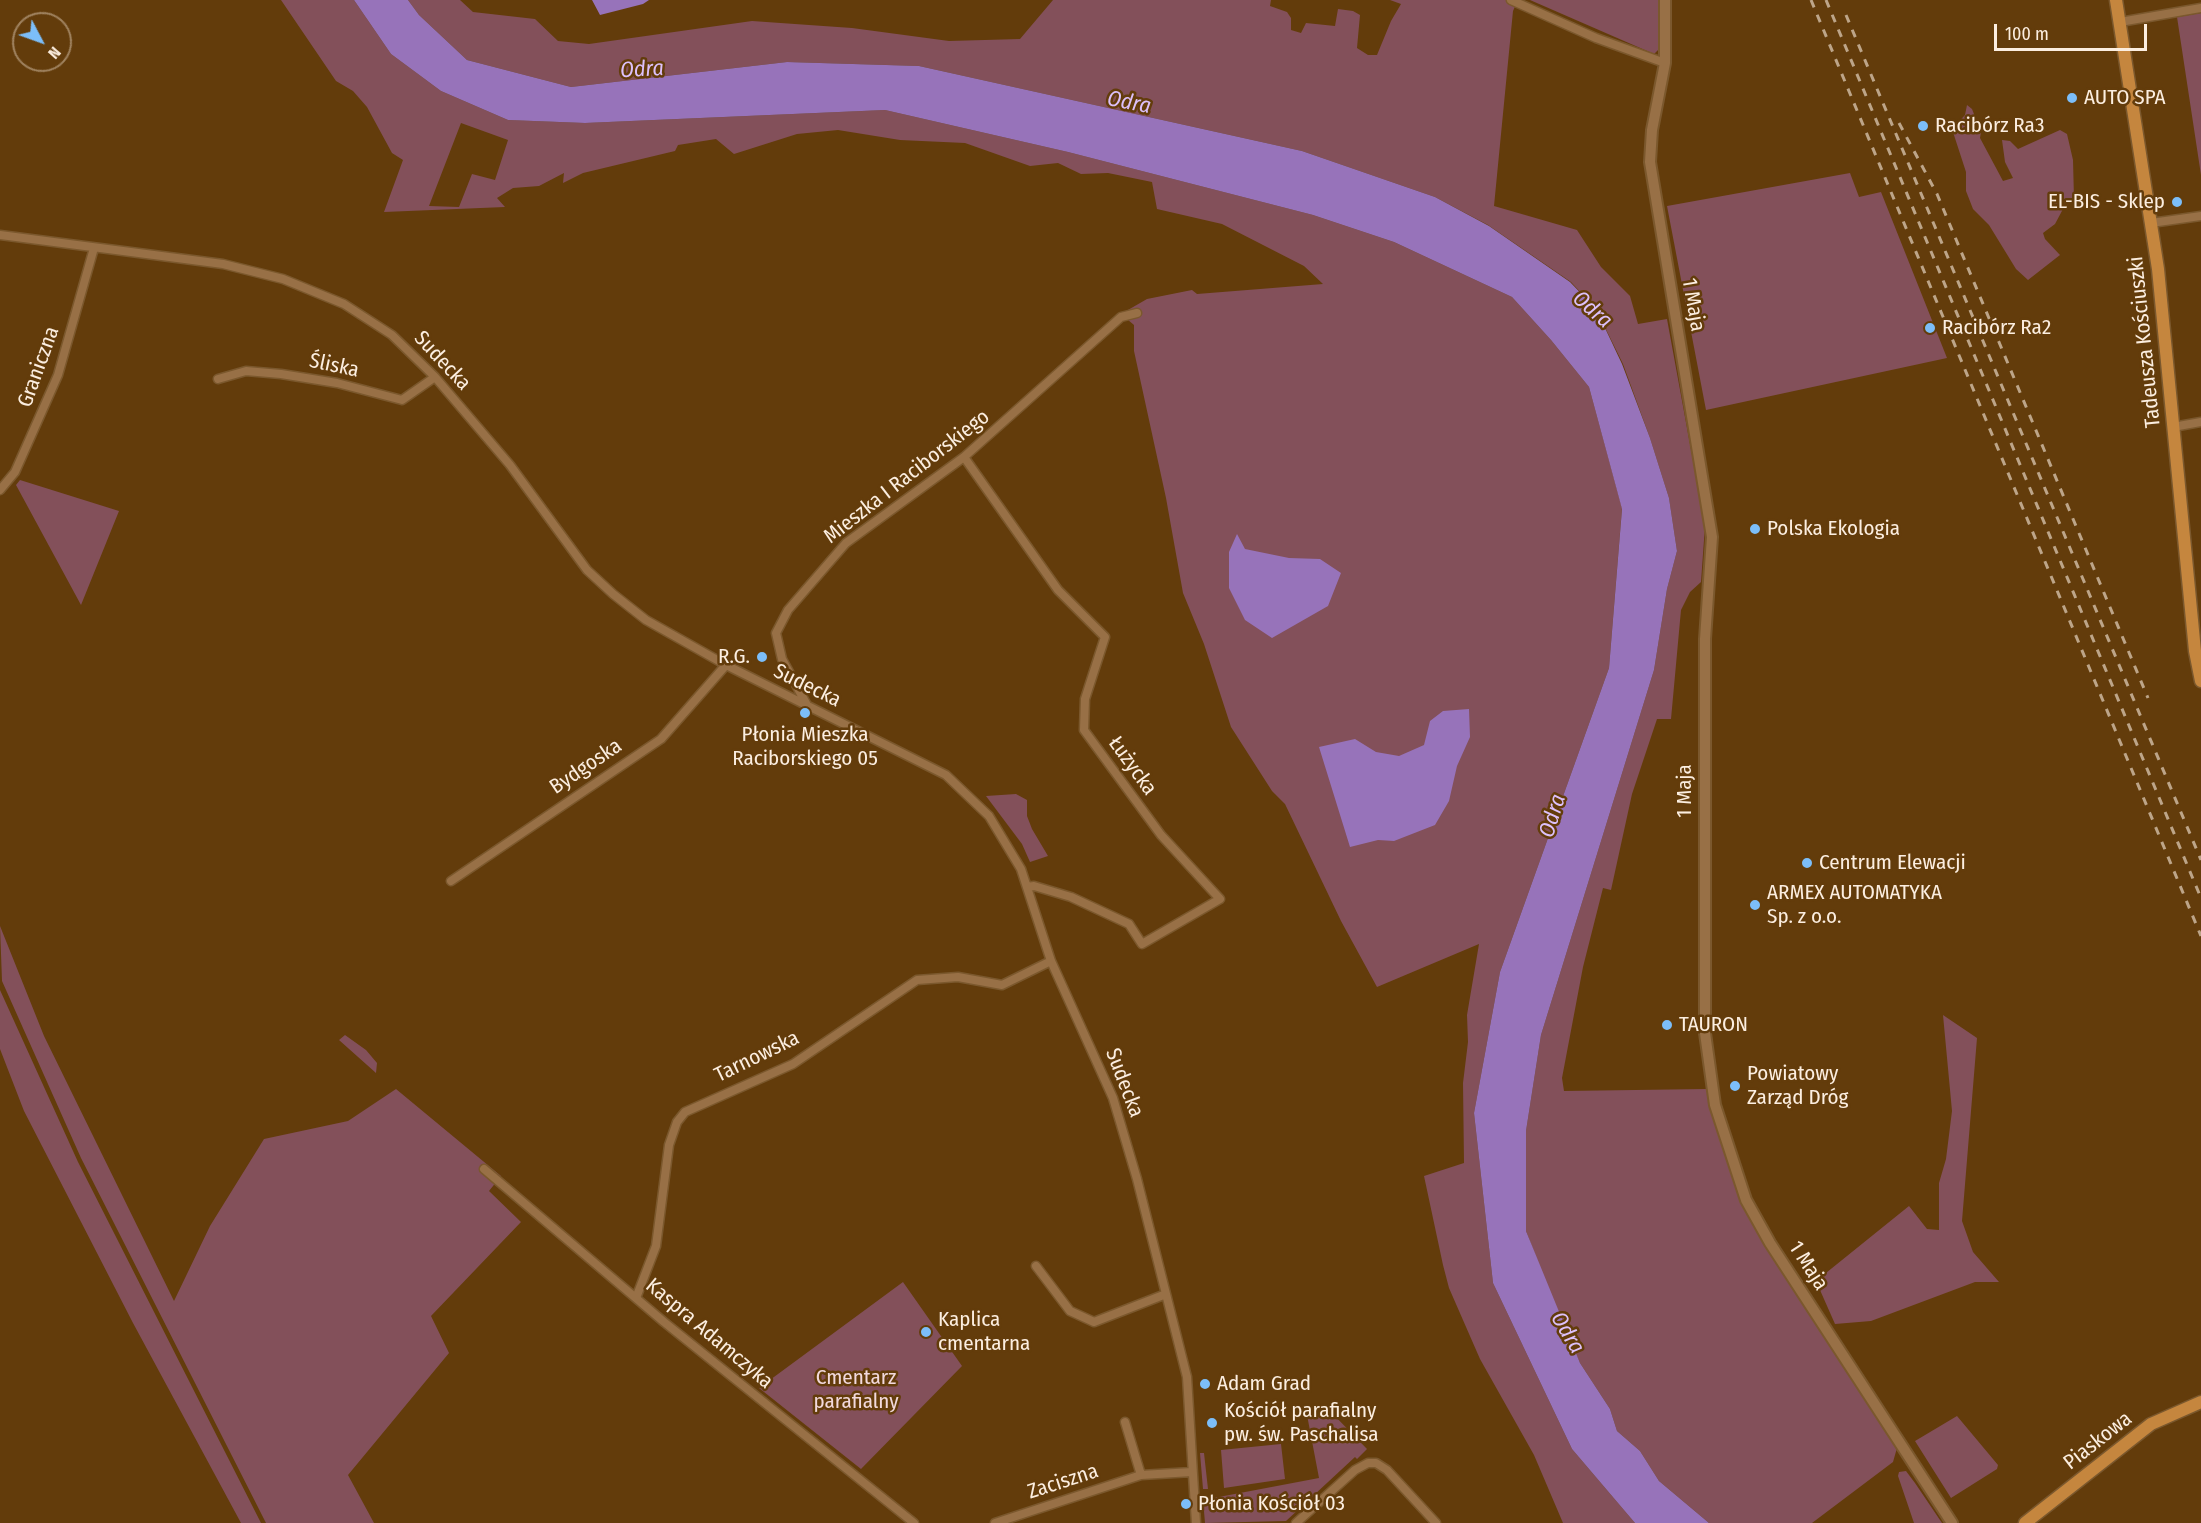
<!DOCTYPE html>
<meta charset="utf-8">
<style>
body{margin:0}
#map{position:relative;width:2201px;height:1523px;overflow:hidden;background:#633c0b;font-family:"Fira Sans Condensed",sans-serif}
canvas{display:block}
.north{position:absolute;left:12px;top:12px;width:60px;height:60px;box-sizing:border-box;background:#633c0b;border:2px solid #a08360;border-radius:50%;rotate:131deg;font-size:16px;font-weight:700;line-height:24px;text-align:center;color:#fceee0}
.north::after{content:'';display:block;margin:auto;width:21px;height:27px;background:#7cbef9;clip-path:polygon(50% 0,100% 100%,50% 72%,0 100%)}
.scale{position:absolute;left:1994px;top:24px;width:153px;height:27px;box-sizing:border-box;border:3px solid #fceee0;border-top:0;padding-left:8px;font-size:18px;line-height:21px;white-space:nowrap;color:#fceee0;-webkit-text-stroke:4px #633c0b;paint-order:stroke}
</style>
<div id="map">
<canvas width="2201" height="1523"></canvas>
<div class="north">N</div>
<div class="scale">100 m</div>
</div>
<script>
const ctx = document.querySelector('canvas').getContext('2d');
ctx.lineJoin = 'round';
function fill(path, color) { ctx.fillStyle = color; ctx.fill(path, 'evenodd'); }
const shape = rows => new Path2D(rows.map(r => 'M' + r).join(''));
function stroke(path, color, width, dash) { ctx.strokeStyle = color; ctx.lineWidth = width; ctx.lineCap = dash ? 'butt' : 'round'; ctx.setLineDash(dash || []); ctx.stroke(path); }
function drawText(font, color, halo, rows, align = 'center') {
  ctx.font = font + ' "Fira Sans Condensed",sans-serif'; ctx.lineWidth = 5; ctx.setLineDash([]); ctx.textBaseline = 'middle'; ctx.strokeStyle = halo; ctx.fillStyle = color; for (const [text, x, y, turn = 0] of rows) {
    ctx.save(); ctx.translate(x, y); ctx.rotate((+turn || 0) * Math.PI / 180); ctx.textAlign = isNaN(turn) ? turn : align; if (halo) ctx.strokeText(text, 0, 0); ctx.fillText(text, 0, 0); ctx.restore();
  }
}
const green = shape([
 [281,0,354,0,391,54,441,91,508,120,585,123,885,110,1068,152,1313,215,1394,242,1512,297,1551,340,1589,387,1622,508,1609,668,1500,972,1474,1113,1493,1283,1572,1449,1635,1523,1563,1523,1534,1455,1480,1359,1449,1288,1443,1265,1424,1176,1464,1163,1463,1083,1468,1042,1467,1015,1479,944,1377,987,1341,921,1285,804,1272,791,1231,727,1204,644,1183,593,1166,498,1134,351,1134,325,1121,314,1147,299,1192,290,1197,294,1323,284,1304,266,1222,224,1157,209,1152,182,1108,173,1081,174,1058,163,1030,166,965,143,900,140,838,130,797,134,734,154,716,139,678,145,675,151,583,173,563,183,564,173,539,186,513,188,497,198,505,207,384,212,403,160,392,153,367,107,353,91,336,81],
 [461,123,508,140,495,180,472,174,459,207,429,206],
 [408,0,460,0,473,12,535,19,558,41,589,44,752,21,852,28,949,41,1020,39,1053,0,1271,0,1270,6,1287,12,1291,18,1291,30,1301,33,1306,23,1335,26,1338,9,1353,11,1360,15,1357,48,1368,55,1377,55,1391,21,1401,4,1390,0,1518,0,1513,11,1494,206,1577,230,1601,267,1630,296,1638,324,1667,319,1705,526,1701,582,1690,592,1681,610,1671,719,1657,719,1632,794,1611,890,1603,888,1583,967,1562,1078,1564,1091,1706,1089,1742,1203,1763,1241,1897,1448,1893,1462,1812,1523,1709,1523,1659,1481,1640,1451,1617,1431,1610,1409,1580,1363,1560,1319,1526,1231,1526,1131,1541,1035,1654,670,1667,589,1677,551,1669,498,1650,438,1623,364,1596,309,1571,282,1488,225,1435,197,1302,151,919,66,787,62,571,87,467,60,419,15],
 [1530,0,1658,0,1660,48,1654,54],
 [2201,13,2201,175,2177,17],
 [1967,105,1972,109,1981,132,1980,138,2003,181,2013,178,2005,162,2002,140,2010,141,2018,149,2060,130,2067,134,2073,160,2074,199,2063,209,2055,224,2043,233,2045,239,2060,255,2028,280,2016,269,1989,225,1973,209,1966,191,1966,172,1952,129,1965,115],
 [1850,173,1859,197,1881,192,1947,358,1706,410,1667,206],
 [20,480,119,511,81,605,16,485],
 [1016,794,1027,800,1027,816,1032,829,1048,856,1030,862,1022,844,986,796],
 [0,926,44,1036,174,1301,210,1226,264,1139,348,1121,396,1089,501,1176,489,1191,521,1222,431,1316,449,1353,348,1475,374,1523,266,1523,81,1158,2,981],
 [0,990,78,1162,261,1523,241,1523,133,1323,24,1111,0,1049],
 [1943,1015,1977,1038,1962,1221,1973,1252,1999,1282,1975,1282,1871,1321,1835,1324,1816,1281,1909,1206,1927,1229,1939,1230,1939,1183,1946,1159,1952,1111],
 [345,1035,366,1050,377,1063,376,1073,339,1040],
 [903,1282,962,1366,861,1469,759,1388],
 [1331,1412,1367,1449,1357,1459,1355,1457,1286,1521,1205,1523,1203,1500,1319,1478,1307,1415],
 [1957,1416,1998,1465,1997,1469,1951,1498,1915,1441],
 [1281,1444,1285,1479,1224,1488,1221,1450],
 [1200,1453,1204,1453,1208,1489,1203,1489],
 [1906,1471,1915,1483,1942,1523,1914,1523,1898,1476,1899,1472]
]);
const water = shape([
 [354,0,408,0,419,15,467,60,571,87,787,62,919,66,1302,151,1435,197,1489,226,1570,282,1596,309,1622,364,1650,438,1669,498,1677,551,1667,589,1654,670,1541,1035,1526,1131,1526,1231,1580,1363,1610,1409,1617,1431,1640,1451,1659,1481,1709,1523,1635,1523,1572,1449,1493,1283,1474,1113,1500,972,1609,668,1622,509,1589,387,1551,340,1512,297,1394,242,1313,215,1068,152,885,110,585,123,508,120,441,91,391,54],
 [592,0,649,0,643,4,600,15],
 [1237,534,1245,549,1289,558,1320,559,1341,573,1328,606,1272,638,1245,620,1229,588,1229,552],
 [1469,709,1470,737,1457,766,1449,801,1435,825,1394,841,1378,840,1350,847,1319,747,1355,739,1376,752,1399,756,1424,745,1430,721,1443,711]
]);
const minor = shape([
 [1511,0,1596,38,1665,63],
 [2120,22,2201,8],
 [2151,223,2201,216],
 [0,235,223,264,283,279,344,304,392,335,435,377,510,465,587,570,613,594,646,620,726,665,946,775,989,816,1021,869,1051,961,1113,1098,1137,1179,1187,1377,1196,1523],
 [218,379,246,371,281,374,337,383,402,400,435,377],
 [2173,427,2201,422],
 [964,457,1058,590,1105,637,1085,699,1084,730,1161,835,1220,899,1142,944,1129,924,1071,897,1034,886,1027,887],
 [0,490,15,472,58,375,94,248],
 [808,707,782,659,776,633,788,610,846,543,964,457,1121,317,1137,313],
 [451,881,661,739,726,665],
 [484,1169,664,1322,914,1523],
 [1036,1266,1070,1311,1094,1322,1166,1294],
 [636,1298,656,1246,669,1145,677,1122,685,1112,793,1064,917,980,958,977,1002,985,1051,961],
 [1125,1422,1141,1475],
 [995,1523,1141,1475,1192,1472],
 [1296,1523,1355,1470,1368,1463,1376,1463,1387,1470,1436,1523]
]);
const tertiary = shape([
 [1665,0,1665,63,1652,130,1650,162,1712,537,1705,639,1705,1033,1715,1105,1746,1200,1770,1243,1952,1523]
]);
const secondary = shape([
 [2116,0,2158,269,2195,651,2201,681],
 [2025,1523,2151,1424,2201,1402]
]);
const rail = shape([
 [1811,0,2201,936],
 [1826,0,2201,898],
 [1846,15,2201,860],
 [1899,123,1937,194,2148,698]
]);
const markers = [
 [2072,98,6,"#7cbef9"],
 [1923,126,6,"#7cbef9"],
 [2177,202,6,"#7cbef9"],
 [1930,328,6,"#7cbef9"],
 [1755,529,6,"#7cbef9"],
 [762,657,6,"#7cbef9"],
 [805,713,6,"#7cbef9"],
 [1807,863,6,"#7cbef9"],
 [1755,905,6,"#7cbef9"],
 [1667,1025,6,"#7cbef9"],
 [1735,1086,6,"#7cbef9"],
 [926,1332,6,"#7cbef9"],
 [1205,1384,6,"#7cbef9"],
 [1212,1423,6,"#7cbef9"],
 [1186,1504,6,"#7cbef9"]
];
const poiNames = [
 ["AUTO SPA",2084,98],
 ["Racibórz Ra3",1935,126],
 ["EL-BIS - Sklep",2165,202,"right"],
 ["Racibórz Ra2",1942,328],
 ["Polska Ekologia",1767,529],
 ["R.G.",750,657,"right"],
 ["Płonia Mieszka",805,735,"center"],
 ["Raciborskiego 05",805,759,"center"],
 ["Centrum Elewacji",1819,863],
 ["ARMEX AUTOMATYKA",1767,893],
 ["Sp. z o.o.",1767,917],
 ["TAURON",1679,1025],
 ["Powiatowy",1747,1074],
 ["Zarząd Dróg",1747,1098],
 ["Kaplica",938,1320],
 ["cmentarna",938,1344],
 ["Adam Grad",1217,1384],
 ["Kościół parafialny",1224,1411],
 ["pw. św. Paschalisa",1224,1435],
 ["Płonia Kościół 03",1198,1504]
];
const streetNames = [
 ["1 Maja",1693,305,80],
 ["Tadeusza Kościuszki",2145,342,-96],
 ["Sudecka",442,361,47],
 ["Śliska",334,366,12],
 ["Graniczna",39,367,-70],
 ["Mieszka I Raciborskiego",907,477,-38],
 ["Sudecka",807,686,26],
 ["Łużycka",1132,766,54],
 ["Bydgoska",586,767,-34],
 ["1 Maja",1685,791,-90],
 ["Tarnowska",757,1057,-26],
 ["Sudecka",1124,1083,69],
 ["1 Maja",1808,1266,57],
 ["Kaspra Adamczyka",709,1334,40],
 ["Piaskowa",2098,1441,-38],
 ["Zaciszna",1063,1482,-18]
];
const parkNames = [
 ["Cmentarz",856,1378],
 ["parafialny",856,1402]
];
const waterNames = [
 ["Odra",642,70,-3],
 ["Odra",1129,103,11],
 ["Odra",1592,310,41],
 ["Odra",1553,816,-73],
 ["Odra",1567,1333,59]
];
fill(green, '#83505a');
fill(water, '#9773ba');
stroke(minor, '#7b582d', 11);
stroke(tertiary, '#7b582d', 14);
stroke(secondary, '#7b582d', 15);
stroke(minor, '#987046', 8);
stroke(tertiary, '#987046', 10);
stroke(secondary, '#c5863e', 12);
stroke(rail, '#bda589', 3, [8, 8]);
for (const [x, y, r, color] of markers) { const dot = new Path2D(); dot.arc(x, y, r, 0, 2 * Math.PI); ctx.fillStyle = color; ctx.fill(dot); stroke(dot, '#633c0b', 2); }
drawText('21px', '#fceee0', '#633c0b', poiNames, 'left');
drawText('21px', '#fceee0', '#633c0b', streetNames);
drawText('21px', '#f2d9dd', '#633c0b', parkNames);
drawText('italic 22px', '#dcc0fa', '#633c0b', waterNames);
</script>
